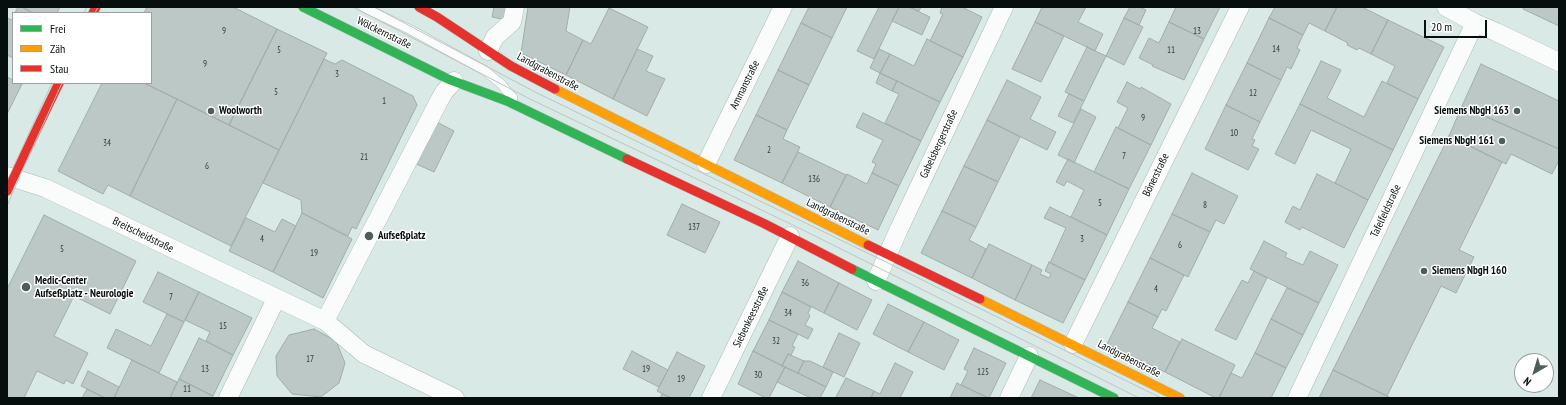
<!DOCTYPE html>
<meta charset="utf-8">
<style>
body{margin:0}
#map{position:relative;width:1566px;height:405px;overflow:hidden;background:#d9eae6;font-family:"PT Sans Narrow",sans-serif}
canvas{display:block}
.frame{position:absolute;inset:0;border:8px solid #060f0d;pointer-events:none}
.legend{position:absolute;left:12px;top:12px;width:140px;height:72px;box-sizing:border-box;background:#fff;border:1px solid #9b9f9e;margin:0;padding:5px 7px;list-style:none;font-size:12px;color:#060f0d}
.legend li{display:flex;align-items:center;gap:8px;height:20px}
.legend b{width:20px;border:1px solid #9b9f9e}
.north{position:absolute;left:1514px;top:353px;width:40px;height:40px;box-sizing:border-box;background:#fff;border:1px solid #9b9f9e;border-radius:50%;rotate:218deg;font-size:11px;font-weight:700;line-height:16px;text-align:center;color:#060f0d}
.north::after{content:'';display:block;margin:auto;width:14px;height:18px;background:#505c59;clip-path:polygon(50% 0,100% 100%,50% 72%,0 100%)}
.scale{position:absolute;left:1424px;top:20px;width:63px;height:18px;box-sizing:border-box;border:2px solid #060f0d;border-top:0;padding-left:5px;font-size:12px;line-height:14px;white-space:nowrap;color:#060f0d;-webkit-text-stroke:3px #fff;paint-order:stroke}
</style>
<div id="map">
<canvas width="1566" height="405"></canvas>
<div class="frame"></div>
<ul class="legend">
<li><b style="height:5px;background:#30b455"></b>Frei</li>
<li><b style="height:5px;background:#ff9f0a"></b>Zäh</li>
<li><b style="height:5px;background:#e5322d"></b>Stau</li>
</ul>
<div class="north">N</div>
<div class="scale">20 m</div>
</div>
<script>
const ctx = document.querySelector('canvas').getContext('2d');
ctx.lineJoin = 'round';
function fill(path, color) { ctx.fillStyle = color; ctx.fill(path, 'evenodd'); }
const shape = rows => new Path2D(rows.map(r => 'M' + r).join(''));
function stroke(path, color, width, dash) { ctx.strokeStyle = color; ctx.lineWidth = width; ctx.lineCap = dash ? 'butt' : 'round'; ctx.setLineDash(dash || []); ctx.stroke(path); }
function drawText(font, color, halo, rows, align = 'center') {
  ctx.font = font + ' "PT Sans Narrow",sans-serif'; ctx.lineWidth = 3; ctx.setLineDash([]); ctx.textBaseline = 'middle'; ctx.strokeStyle = halo; ctx.fillStyle = color; for (const [text, x, y, turn = 0] of rows) {
    ctx.save(); ctx.translate(x, y); ctx.rotate((+turn || 0) * Math.PI / 180); ctx.textAlign = isNaN(turn) ? turn : align; if (halo) ctx.strokeText(text, 0, 0); ctx.fillText(text, 0, 0); ctx.restore();
  }
}
const building = shape([
 [18,7,21,7,33,13,15,13,18,7],
 [23,7,60,7,57,13,33,13,23,7],
 [147,7,233,7,277,29,229,125,144,83,151,83,151,13,144,13,147,7],
 [494,7,510,7,507,20,492,17,494,7],
 [528,7,570,7,566,31,583,40,566,75,521,53,528,7],
 [809,7,847,7,832,38,801,23,809,7],
 [879,7,899,7,874,59,857,51,879,7],
 [899,7,909,7,930,17,922,35,892,21,899,7],
 [909,7,921,7,919,11,909,7],
 [942,7,962,7,982,17,963,57,930,41,943,14,940,13,942,7],
 [1042,7,1086,7,1078,22,1103,34,1095,51,1035,22,1042,7],
 [1130,7,1140,7,1146,10,1139,25,1124,18,1130,7],
 [1176,7,1220,7,1204,39,1169,22,1176,7],
 [1275,7,1337,7,1325,31,1309,23,1303,35,1269,18,1275,7],
 [1337,7,1362,7,1388,20,1371,54,1359,48,1357,50,1347,45,1348,43,1325,31,1337,7],
 [1524,7,1559,7,1559,26,1523,9,1524,7],
 [609,8,648,27,613,99,566,75,583,40,591,44,609,8],
 [7,18,12,20,13,18,13,58,7,55,7,18],
 [1124,18,1143,27,1124,65,1106,56,1124,18],
 [1269,18,1303,35,1297,48,1300,50,1291,69,1287,67,1281,80,1247,63,1269,18],
 [1388,20,1444,47,1418,99,1387,83,1395,66,1371,54,1388,20],
 [1035,22,1064,36,1041,82,1012,69,1035,22],
 [1169,22,1204,39,1184,80,1152,66,1153,65,1139,58,1149,38,1159,43,1169,22],
 [801,23,832,38,809,85,778,70,801,23],
 [277,29,327,53,279,150,229,125,277,29],
 [927,39,963,57,940,102,880,73,890,54,914,66,927,39],
 [1087,47,1106,56,1084,101,1065,92,1087,47],
 [637,49,653,56,646,71,665,79,647,116,613,99,637,49],
 [879,49,890,54,880,73,870,68,879,49],
 [324,59,335,64,342,60,413,96,417,105,356,229,352,227,348,236,302,213,301,200,263,183,324,59],
 [1321,61,1341,70,1327,98,1364,117,1382,81,1418,99,1393,150,1300,104,1321,61],
 [1247,63,1281,80,1260,122,1226,105,1247,63],
 [1481,64,1559,101,1559,149,1462,106,1481,64],
 [778,70,809,85,787,130,756,115,778,70],
 [880,73,897,81,892,91,876,83,880,73],
 [7,77,13,80,13,83,22,84,7,114,7,77],
 [1007,80,1041,97,1030,119,1056,132,1047,150,987,120,1007,80],
 [897,81,940,102,921,141,885,123,899,94,892,91,897,81],
 [1127,82,1140,89,1141,87,1171,104,1151,145,1118,128,1128,108,1117,102,1127,82],
 [102,83,144,83,177,99,130,196,108,185,103,194,58,171,102,83],
 [1069,94,1084,101,1073,123,1058,116,1069,94],
 [177,99,279,150,231,246,130,196,177,99],
 [1300,104,1393,150,1368,200,1335,183,1351,149,1311,130,1295,164,1275,154,1300,104],
 [1226,105,1260,122,1252,139,1255,140,1252,146,1259,149,1248,170,1205,149,1226,105],
 [1462,106,1559,149,1559,160,1552,174,1511,154,1506,164,1449,136,1462,106],
 [1081,109,1096,117,1074,163,1058,155,1081,109],
 [863,113,921,141,899,186,872,173,876,164,872,162,883,140,856,127,863,113],
 [756,115,787,130,783,139,800,147,782,183,734,160,756,115],
 [987,120,1020,137,998,182,964,166,987,120],
 [435,121,454,131,434,172,414,163,435,121],
 [1116,127,1151,145,1129,189,1094,172,1116,127],
 [1449,136,1502,162,1459,250,1474,257,1456,293,1441,286,1387,396,1333,370,1449,136],
 [798,152,846,175,830,207,782,183,798,152],
 [1068,159,1129,189,1107,235,1071,217,1084,190,1067,181,1064,186,1056,182,1068,159],
 [964,166,998,182,976,227,942,211,964,166],
 [872,173,899,186,878,230,830,207,847,174,867,184,872,173],
 [1192,173,1238,196,1224,224,1216,220,1210,232,1172,214,1192,173],
 [1317,174,1368,200,1344,248,1302,227,1300,230,1285,222,1293,206,1300,210,1317,174],
 [682,204,720,222,705,253,667,235,682,204],
 [1050,207,1107,235,1085,280,1050,263,1066,228,1044,218,1050,207],
 [942,211,976,227,969,240,986,249,972,278,921,253,942,211],
 [302,213,352,239,323,298,273,272,302,213],
 [1172,214,1210,232,1188,277,1150,258,1172,214],
 [44,215,136,261,110,314,74,296,54,336,88,353,73,384,66,380,64,384,37,371,24,398,7,398,7,289,44,215],
 [246,218,275,232,282,219,296,226,273,272,229,251,246,218],
 [1264,241,1287,253,1285,257,1303,265,1310,251,1338,265,1319,303,1250,269,1264,241],
 [989,244,1032,265,1015,300,972,278,989,244],
 [1150,258,1184,275,1166,311,1162,309,1158,317,1128,302,1150,258],
 [798,261,839,283,824,313,782,292,798,261],
 [1049,262,1085,280,1063,323,1015,300,1032,265,1042,270,1040,274,1049,278,1051,274,1045,271,1049,262],
 [1254,271,1267,278,1236,340,1215,330,1242,280,1248,283,1254,271],
 [158,272,199,292,184,322,143,302,158,272],
 [839,283,872,300,857,330,824,313,839,283],
 [1287,288,1319,303,1303,335,1271,319,1287,288],
 [199,292,252,318,233,355,206,341,210,332,185,320,199,292],
 [782,292,811,307,808,313,810,316,805,325,813,329,808,339,769,320,782,292],
 [1128,302,1158,317,1152,328,1180,342,1165,372,1107,344,1128,302],
 [888,304,924,322,908,352,873,334,888,304],
 [167,314,184,322,159,373,107,348,116,329,151,346,167,314],
 [1271,319,1303,335,1286,368,1255,353,1271,319],
 [769,320,798,334,792,346,795,347,791,355,788,354,782,366,753,351,769,320],
 [924,322,959,340,944,370,908,352,924,322],
 [314,329,336,341,345,363,339,383,321,397,292,394,277,376,276,356,289,335,314,329],
 [839,333,860,343,844,377,823,367,839,333],
 [199,338,233,355,213,396,179,379,199,338],
 [1182,339,1235,365,1219,398,1216,398,1165,372,1182,339],
 [974,348,1006,363,989,398,961,385,968,371,964,369,974,348],
 [632,351,668,370,659,387,623,369,632,351],
 [753,351,785,367,769,398,766,398,738,384,753,351],
 [677,352,705,366,689,398,671,398,657,391,677,352],
 [1255,353,1286,368,1271,398,1219,398,1231,373,1242,378,1255,353],
 [788,354,804,361,798,373,782,366,788,354],
 [132,360,177,382,170,398,114,398,132,360],
 [804,361,810,361,833,372,826,387,798,373,804,361],
 [895,363,913,372,900,398,871,398,874,391,880,394,895,363],
 [785,367,826,387,820,398,811,398,777,382,785,367],
 [1333,370,1360,383,1391,398,1319,398,1333,370],
 [88,371,119,387,114,398,105,398,81,386,88,371],
 [846,378,874,391,871,398,839,398,836,397,846,378],
 [179,379,213,396,212,398,170,398,179,379],
 [1040,380,1079,398,1031,398,1040,380],
 [957,383,961,385,988,398,950,398,957,383],
 [87,389,105,398,82,398,87,389],
 [662,394,671,398,660,398,662,394]
]);
const lane = shape([
 [363,7,411,30,484,70,501,84,513,98]
]);
const street = shape([
 [1446,7,1475,23,1496,32,1559,62],
 [488,51,495,37,512,22,515,7],
 [706,164,783,7],
 [7,176,45,188,325,321,364,354,455,398],
 [876,281,899,229,1004,7],
 [325,321,438,103,444,92,454,81],
 [1073,344,1240,7],
 [228,398,276,299],
 [711,398,790,236],
 [1009,398,1029,356],
 [1297,398,1475,23]
]);
const fast = shape([
 [303,7,448,79,507,101,627,159],
 [852,269,1114,398]
]);
const slow = shape([
 [555,89,868,245],
 [980,299,1180,398]
]);
const jam = shape([
 [419,7,437,17,511,66,555,89],
 [93,13,96,7],
 [627,159,765,224,852,269],
 [7,191,59,83],
 [868,245,980,299]
]);
const tram = shape([
 [353,7,530,99,797,227,1139,398],
 [374,7,537,93,884,261,1161,398],
 [84,13,87,7],
 [95,13,98,7],
 [7,181,52,83],
 [7,206,21,173,62,83]
]);
const markers = [
 [211,111,4,"#505c59"],
 [1517,111,4,"#505c59"],
 [1502,141,4,"#505c59"],
 [369,236,5,"#505c59"],
 [1424,271,4,"#505c59"],
 [26,287,5,"#505c59"]
];
const numberNames = [
 ["9",224,31],
 ["13",1197,31],
 ["14",1276,49],
 ["5",279,50],
 ["11",1171,50],
 ["9",205,64],
 ["3",337,74],
 ["5",276,92],
 ["12",1253,93],
 ["1",384,101],
 ["9",1143,118],
 ["10",1234,133],
 ["34",107,143],
 ["2",769,150],
 ["7",1124,156],
 ["21",364,157],
 ["6",207,166],
 ["136",814,179],
 ["5",1100,203],
 ["8",1205,205],
 ["137",694,227],
 ["4",262,239],
 ["3",1082,239],
 ["6",1180,245],
 ["5",62,249],
 ["19",314,253],
 ["36",805,283],
 ["4",1156,289],
 ["7",171,297],
 ["34",788,313],
 ["15",223,326],
 ["32",776,341],
 ["17",310,359],
 ["13",205,369],
 ["19",646,369],
 ["125",983,372],
 ["30",758,375],
 ["19",681,379],
 ["11",187,389]
];
const streetNames = [
 ["Wölckernstraße",384,33,26],
 ["Landgrabenstraße",548,72,28],
 ["Ammanstraße",745,85,-64],
 ["Gabelsbergerstraße",939,144,-65],
 ["Bönerstraße",1156,175,-64],
 ["Tafelfeldstraße",1386,211,-65],
 ["Landgrabenstraße",838,217,26],
 ["Breitscheidstraße",143,235,26],
 ["Siebenkeesstraße",751,317,-64],
 ["Landgrabenstraße",1129,359,27]
];
const poiNames = [
 ["Woolworth",219,111],
 ["Siemens NbgH 163",1509,111,"right"],
 ["Siemens NbgH 161",1494,141,"right"],
 ["Aufseßplatz",378,236],
 ["Siemens NbgH 160",1432,271],
 ["Medic-Center",35,281],
 ["Aufseßplatz - Neurologie",35,294]
];
fill(building, '#bbc8c5');
stroke(building, '#a0adaa', 1);
stroke(lane, '#acb9b6', 10);
stroke(street, '#acb9b6', 19);
stroke(fast, '#acb9b6', 10);
stroke(slow, '#acb9b6', 10);
stroke(jam, '#acb9b6', 10);
stroke(lane, '#f9fcfb', 9);
stroke(street, '#f9fcfb', 18);
stroke(fast, '#30b455', 9);
stroke(slow, '#ff9f0a', 9);
stroke(jam, '#e5322d', 9);
stroke(tram, '#bfc3c2', 1);
for (const [x, y, r, color] of markers) { const dot = new Path2D(); dot.arc(x, y, r, 0, 2 * Math.PI); ctx.fillStyle = color; ctx.fill(dot); stroke(dot, '#fff', 1.5); }
drawText('9px', '#333d3b', null, numberNames);
drawText('11px', '#060f0d', '#fff', streetNames);
drawText('bold 11px', '#060f0d', '#fff', poiNames, 'left');
</script>
